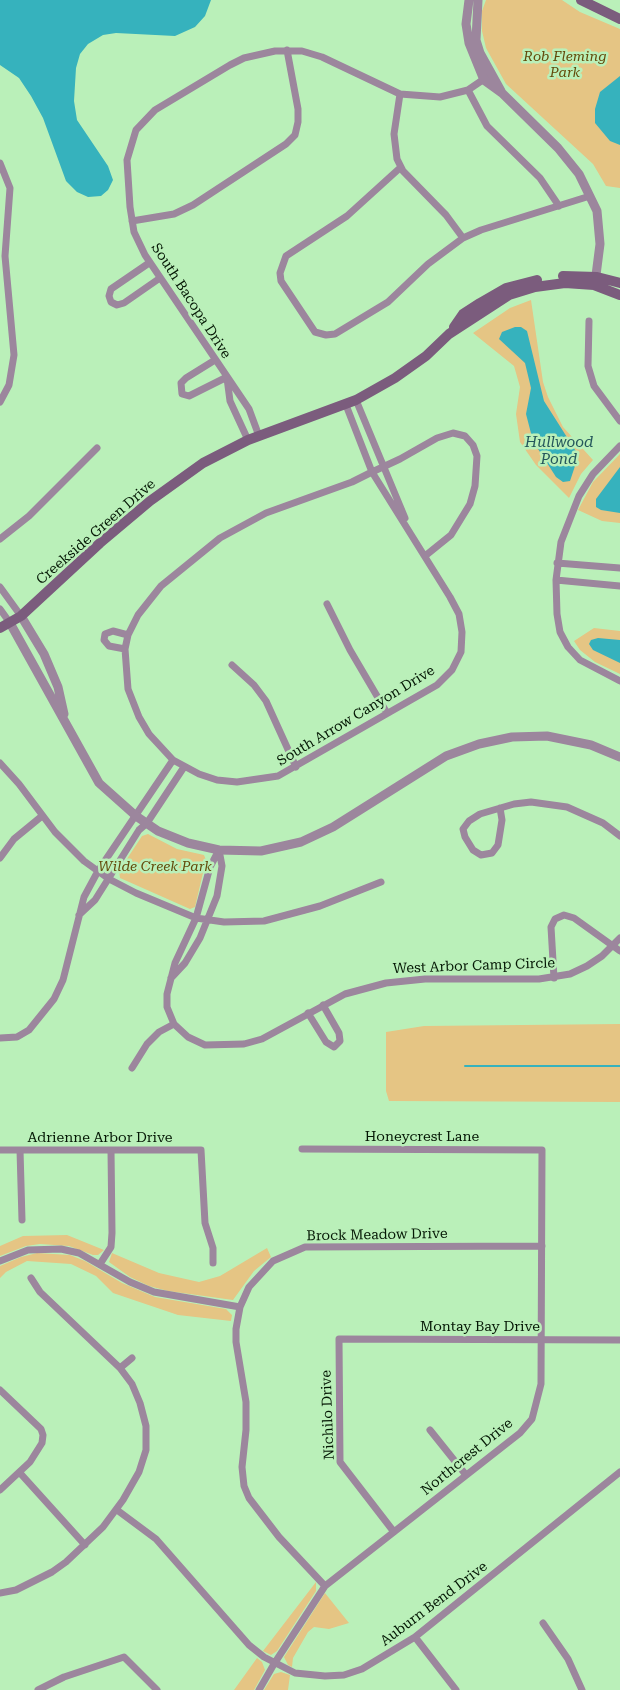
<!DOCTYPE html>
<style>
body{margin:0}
canvas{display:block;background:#baf0b9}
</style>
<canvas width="620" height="1690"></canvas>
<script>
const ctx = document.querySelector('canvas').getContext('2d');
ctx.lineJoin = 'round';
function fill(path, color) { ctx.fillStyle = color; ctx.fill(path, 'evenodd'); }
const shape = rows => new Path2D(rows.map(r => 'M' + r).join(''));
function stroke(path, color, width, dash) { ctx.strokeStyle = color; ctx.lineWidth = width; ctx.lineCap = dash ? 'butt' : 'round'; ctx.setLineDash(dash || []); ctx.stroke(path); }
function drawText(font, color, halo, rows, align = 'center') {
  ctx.font = font + ' "Roboto Serif",serif'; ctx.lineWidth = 5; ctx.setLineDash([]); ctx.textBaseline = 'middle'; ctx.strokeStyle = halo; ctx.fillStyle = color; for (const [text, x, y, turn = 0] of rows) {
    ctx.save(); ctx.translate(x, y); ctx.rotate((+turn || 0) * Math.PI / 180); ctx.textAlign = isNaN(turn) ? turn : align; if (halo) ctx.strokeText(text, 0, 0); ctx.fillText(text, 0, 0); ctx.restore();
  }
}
const green = shape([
 [486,0,562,0,580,12,620,29,620,188,606,186,593,164,506,84,486,48,482,31,482,11],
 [531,300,543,382,548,397,563,427,593,460,581,474,569,498,536,465,520,442,516,414,520,387,514,366,473,333,510,308],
 [620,454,620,523,602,521,578,510,593,482],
 [594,628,620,631,620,674,595,662,580,650,574,641],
 [148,834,177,849,204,855,206,860,195,907,190,909,120,878,119,871,142,836],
 [620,1024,620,1102,389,1101,386,1091,386,1032,424,1026],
 [67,1235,104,1250,98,1255,93,1255,69,1246,40,1244,26,1246,0,1256,0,1246,23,1236],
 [267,1248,271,1257,254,1271,233,1300,168,1291,149,1286,130,1277,109,1262,112,1253,159,1273,199,1282,220,1276],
 [37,1253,70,1255,85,1261,122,1283,155,1297,226,1309,232,1315,231,1321,178,1315,113,1293,96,1276,71,1264,27,1261,6,1272,0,1278,0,1266,21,1257],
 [316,1582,316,1591,277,1651,271,1655,263,1651],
 [325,1593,349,1623,329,1629,314,1627,308,1632,293,1658,292,1667,288,1665,284,1657],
 [257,1658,262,1662,265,1670,254,1690,234,1690],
 [281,1672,290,1675,288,1690,264,1690,274,1674]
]);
const water = shape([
 [0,0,211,0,205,16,195,27,175,36,116,33,103,35,88,44,80,54,76,68,74,101,77,120,108,166,113,180,108,190,101,196,88,197,77,192,66,181,43,118,31,96,19,78,0,65],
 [620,76,620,145,610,141,595,123,595,109,600,92],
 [515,327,521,327,527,331,544,401,577,453,577,460,570,481,563,482,556,477,533,441,526,414,531,388,525,363,499,339,502,332],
 [620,467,620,513,601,510,596,507,596,499],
 [598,638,620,640,620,663,593,650,589,644,591,640]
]);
const stream = shape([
 [465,1066,620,1066]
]);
const minor = shape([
 [468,90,487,126,540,178,559,206],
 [400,94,394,134,397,159,403,171,446,215,463,238],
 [0,163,10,188,5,256,14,355,9,385,0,402],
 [401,167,347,216,286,256,280,273,281,281,315,332,326,335,335,334,388,302,428,264,463,238,481,230,590,196],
 [132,221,174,214,193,205,286,144,295,135,298,122,298,109,287,50],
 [149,263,111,289,109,296,111,302,117,305,124,303,160,278],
 [589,321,588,366,594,386,620,421],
 [215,360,186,378,181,383,182,394,189,396,227,377],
 [227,378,230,401,248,440],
 [356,400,405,518],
 [346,405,372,472,450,597,459,614,462,632,461,652,452,670,437,685,278,776,237,782,217,780,199,774,173,760,149,734,139,717,128,689,125,649,128,635,138,615,161,586,220,538,266,513,352,482,372,472,400,459,437,438,453,433,465,436,473,445,477,456,475,486,470,504,451,535,425,556],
 [259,436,249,409,145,255,134,232,130,207,127,160,136,130,155,110,230,65,244,58,275,51,302,51,322,57,400,94,440,97,468,90,487,77],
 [620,446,593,474,579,496,561,542,556,580,557,614,560,632,568,647,580,660,620,681],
 [0,539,29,516,97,448],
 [557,563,620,568],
 [556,580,620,586],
 [0,587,21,616],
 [327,604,350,650,387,713],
 [0,609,10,623],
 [125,649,109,646,104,640,105,634,113,631,128,635],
 [232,665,254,685,266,701,296,767],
 [0,763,19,784,55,832,84,861,109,879,136,893,196,918,224,922,264,921,320,906,381,882],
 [500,808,502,820,498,845,492,853,481,855,473,850,465,837,463,829,469,821,480,814,514,804,531,802,567,807,603,823,620,836],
 [219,850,210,867,196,918,175,963,167,994,167,1007,174,1024,188,1037,205,1045,244,1044,262,1039,345,994,386,983,425,979,539,979,570,974,587,966,602,956,620,938],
 [0,858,14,839,42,816],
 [79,915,95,900,139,830,147,823,184,767],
 [171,978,185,963,200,938,217,896,222,866,219,850],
 [554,978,551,927,555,919,564,915,574,918,620,951],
 [308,1013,326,1042,334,1047,340,1041,339,1033,323,1005],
 [0,1038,17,1037,29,1030,54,999,63,980,84,897,98,871,173,760],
 [132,1068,147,1044,159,1032,174,1024],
 [0,1150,201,1150,205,1223,213,1248,213,1263],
 [20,1150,22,1220],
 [0,1261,28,1250,61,1249,79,1253,130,1282,154,1292,240,1307],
 [100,1264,111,1247,112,1233,111,1150],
 [120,1368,132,1358],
 [0,1390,41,1429,43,1435,42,1443,30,1462,0,1490],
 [430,1430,466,1475],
 [20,1473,85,1545],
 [117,1510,156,1539,249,1645,264,1657,295,1673,325,1676,344,1675,362,1669,415,1637,620,1472],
 [394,1532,340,1462,339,1339,620,1340],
 [325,1586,279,1537,249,1498,244,1486,242,1467,246,1430,246,1402,236,1342,236,1329,240,1307,249,1287,273,1261,305,1247,542,1246],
 [0,1593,16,1590,52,1572,66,1562,103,1527,123,1500,139,1472,146,1450,146,1426,140,1403,132,1384,120,1368,40,1292,31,1278],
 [543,1623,568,1659,582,1690],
 [415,1637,456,1690],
 [38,1690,64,1677,124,1657,157,1690],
 [259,1690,274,1664,325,1586,520,1433,532,1419,541,1384,542,1150,302,1149]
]);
const tertiary = shape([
 [469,0,466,24,469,43,484,80,502,93,558,148,579,174,597,211,600,244,595,283],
 [478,0,476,40,480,53,501,91],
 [21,616,44,654,58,687,64,714],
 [10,623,99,783,136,816,158,831,188,843,219,850,261,851,301,842,333,827,446,756,479,744,512,737,547,736,591,745,620,757]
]);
const secondary = shape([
 [581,0,620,19],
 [563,276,597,277,620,283],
 [454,327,463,314,480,303,506,288,537,280],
 [0,628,21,616,100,543,150,501,203,463,248,440,356,400,395,378,426,356,449,334,509,295,535,287,565,283,594,285,620,295]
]);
const parkNames = [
 ["Rob Fleming",565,57],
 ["Park",565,73],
 ["Wilde Creek Park",155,867]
];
const streetNames = [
 ["South Bacopa Drive",191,301,57],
 ["Creekside Green Drive",96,532,-41],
 ["South Arrow Canyon Drive",356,716,-31],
 ["West Arbor Camp Circle",474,966,-2],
 ["Honeycrest Lane",422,1137],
 ["Adrienne Arbor Drive",100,1138],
 ["Brock Meadow Drive",377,1235,-1],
 ["Montay Bay Drive",480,1327],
 ["Nichilo Drive",328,1415,-92],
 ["Northcrest Drive",467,1457,-39],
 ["Auburn Bend Drive",434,1604,-37]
];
const waterNames = [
 ["Hullwood",559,443],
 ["Pond",559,460]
];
fill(green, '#e5c584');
fill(water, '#36b2bd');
stroke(stream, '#36b2bd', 2);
stroke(minor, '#9c869d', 7);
stroke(tertiary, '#9c869d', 9);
stroke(secondary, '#7b5c7d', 10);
drawText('italic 14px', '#63490a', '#baf0b9', parkNames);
drawText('14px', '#041704', '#baf0b9', streetNames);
drawText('italic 15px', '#24565b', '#baf0b9', waterNames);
</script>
